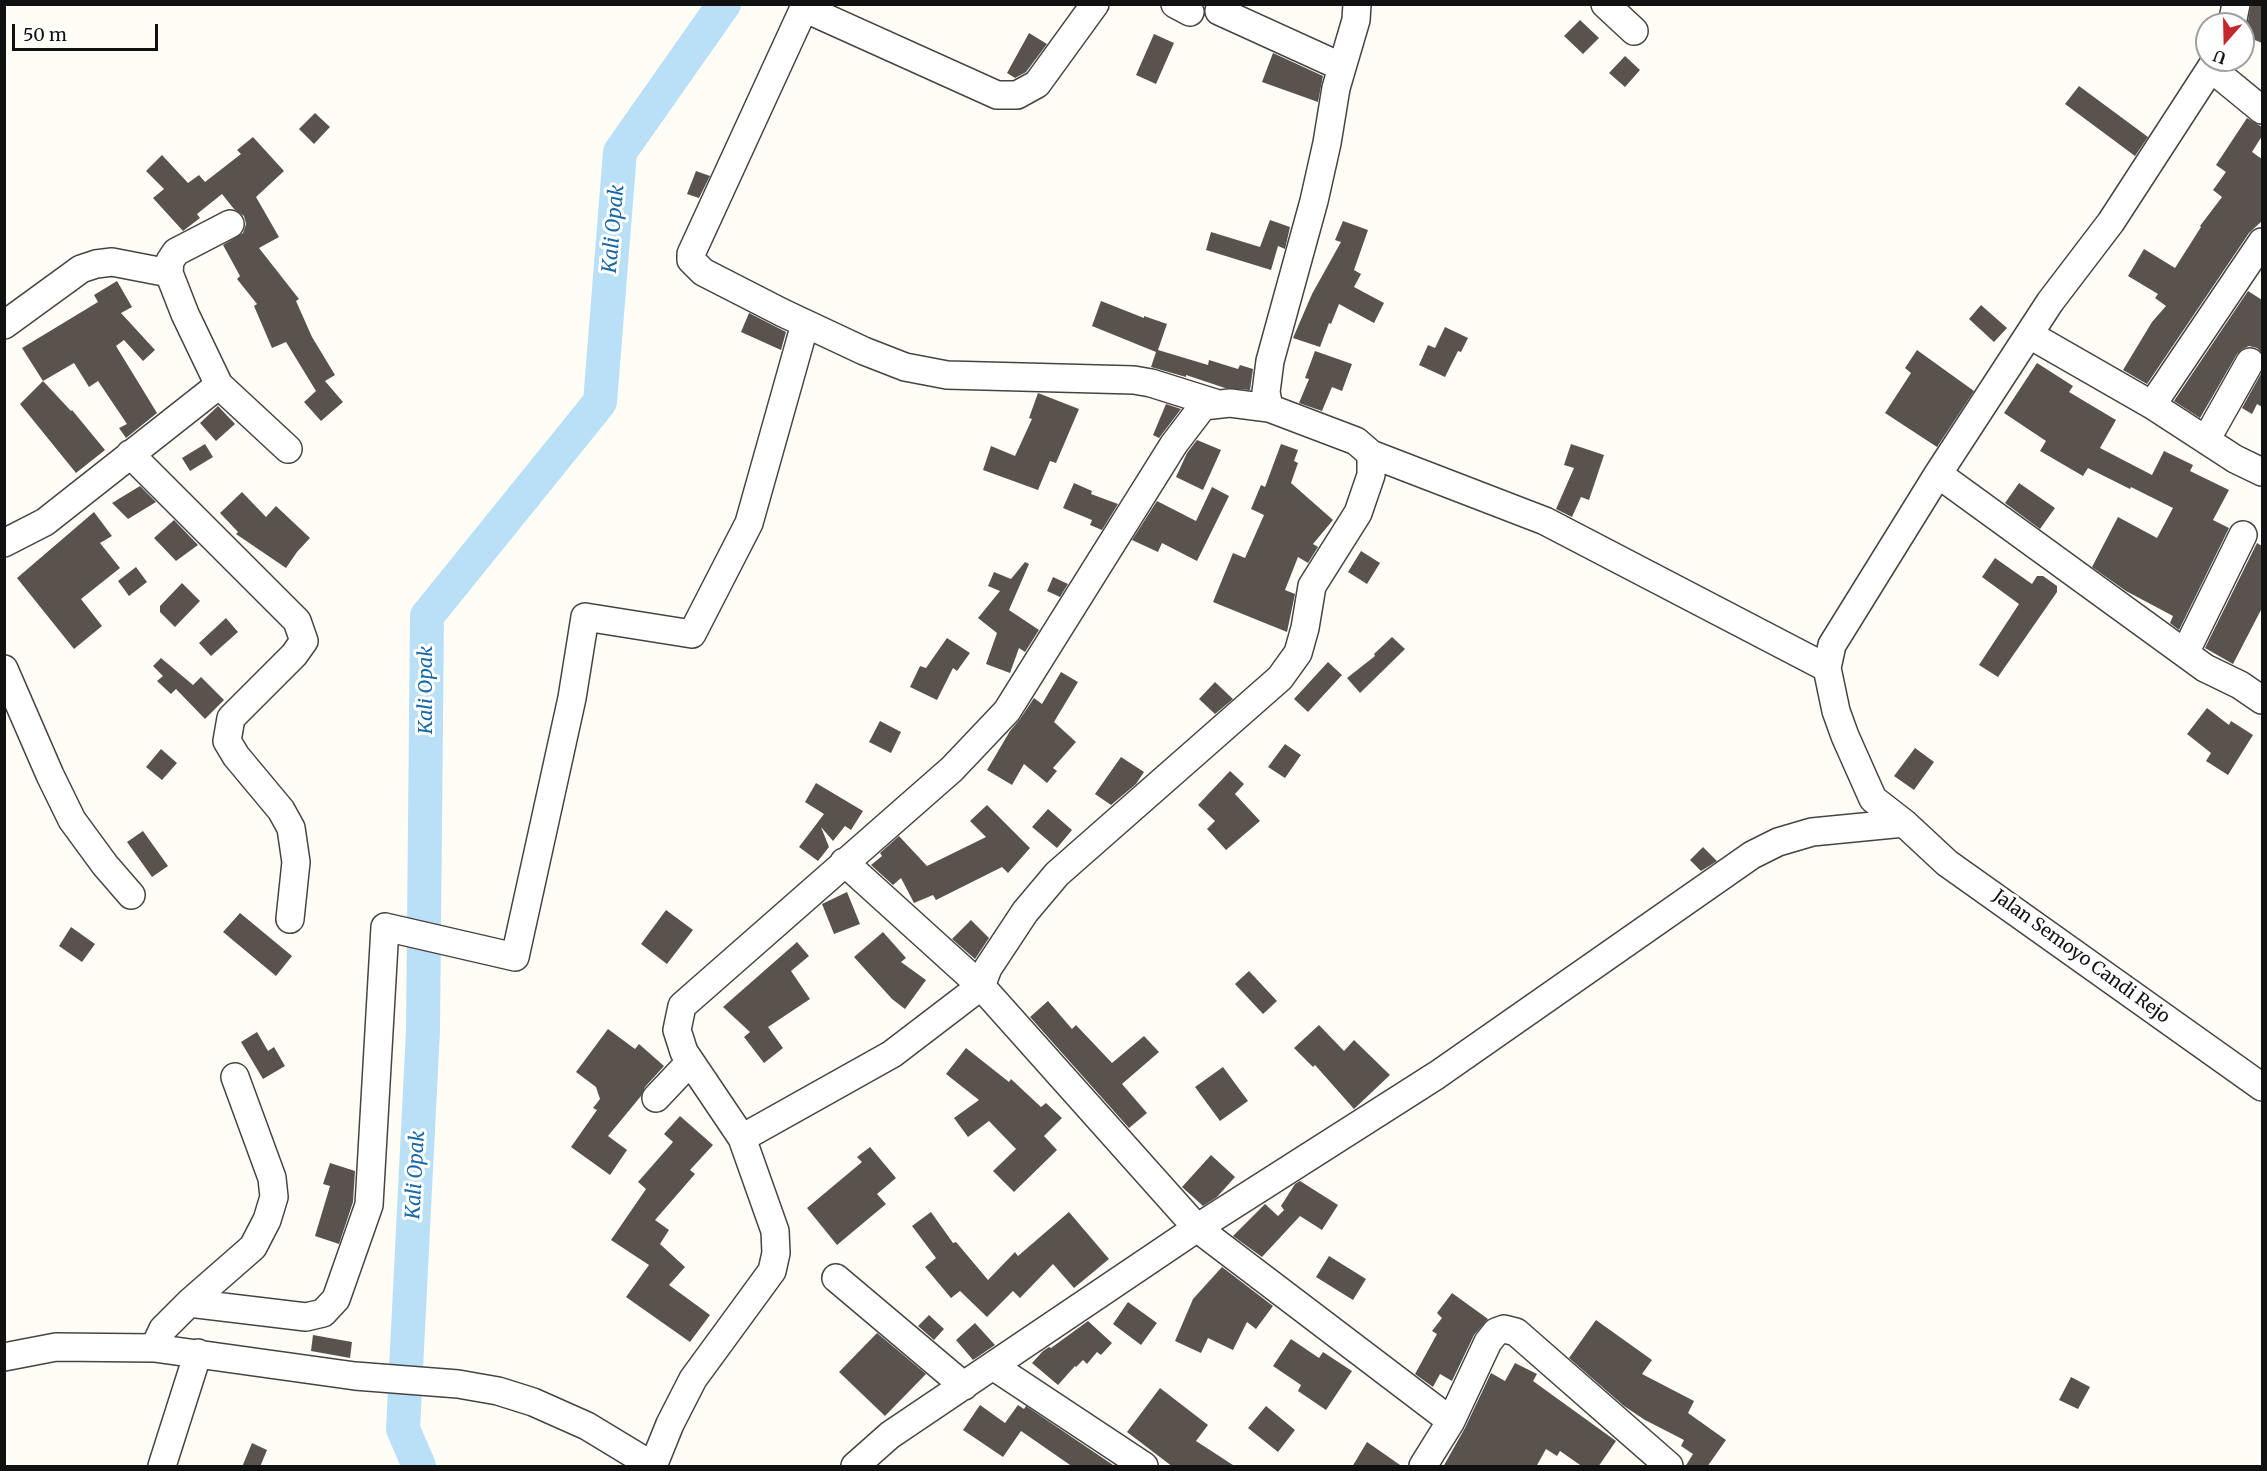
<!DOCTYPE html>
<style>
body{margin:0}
#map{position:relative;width:2267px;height:1471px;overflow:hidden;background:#fffdf5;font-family:Merriweather,serif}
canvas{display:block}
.frame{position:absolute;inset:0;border:6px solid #111;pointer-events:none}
.north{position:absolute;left:2195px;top:12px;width:60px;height:60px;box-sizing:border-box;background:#fff;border:2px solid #a0a0a0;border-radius:50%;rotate:200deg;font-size:16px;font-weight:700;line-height:24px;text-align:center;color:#111}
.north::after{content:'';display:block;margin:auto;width:21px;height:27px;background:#c4262e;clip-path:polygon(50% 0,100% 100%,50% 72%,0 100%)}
.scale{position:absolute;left:12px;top:24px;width:146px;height:27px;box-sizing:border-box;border:3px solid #111;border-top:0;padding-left:8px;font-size:18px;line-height:21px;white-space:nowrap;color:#111;-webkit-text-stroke:4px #fff;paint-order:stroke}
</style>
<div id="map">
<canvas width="2267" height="1471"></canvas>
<div class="frame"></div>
<div class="north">U</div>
<div class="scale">50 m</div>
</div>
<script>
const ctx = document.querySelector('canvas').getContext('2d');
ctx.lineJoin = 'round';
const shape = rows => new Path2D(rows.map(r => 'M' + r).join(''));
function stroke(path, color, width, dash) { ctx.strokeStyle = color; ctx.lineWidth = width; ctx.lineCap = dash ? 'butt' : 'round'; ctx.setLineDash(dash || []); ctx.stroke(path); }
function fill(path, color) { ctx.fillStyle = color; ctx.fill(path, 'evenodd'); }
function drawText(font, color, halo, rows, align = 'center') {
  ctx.font = font + ' Merriweather,serif'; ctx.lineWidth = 6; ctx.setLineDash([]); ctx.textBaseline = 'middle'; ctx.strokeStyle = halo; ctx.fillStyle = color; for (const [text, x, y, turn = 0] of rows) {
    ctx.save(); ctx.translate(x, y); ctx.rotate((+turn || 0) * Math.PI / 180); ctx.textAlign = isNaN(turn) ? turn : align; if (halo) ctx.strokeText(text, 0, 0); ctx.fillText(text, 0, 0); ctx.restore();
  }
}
const river = shape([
 [419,1466,403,1429,423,1030,427,616,600,402,620,152,724,4]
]);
const building = shape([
 [2251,4,2262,4,2262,43,2243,35,2247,27],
 [1580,20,1599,38,1583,54,1564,36],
 [1029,33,1047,44,1026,72,1015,78,1007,73],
 [1154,34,1174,43,1156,84,1136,75],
 [1273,53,1323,76,1318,102,1262,82],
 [1625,56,1640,70,1625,87,1609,73],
 [2079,86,2148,137,2135,156,2065,104],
 [315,113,330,127,314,144,299,129],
 [2247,118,2262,127,2262,136,2252,152,2262,159,2262,221,2249,233,2147,384,2123,370,2152,322,2166,306,2155,298,2158,294,2128,276,2144,249,2175,268,2201,227,2200,226,2222,197,2213,190,2226,172,2216,165],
 [253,137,284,171,256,197,279,237,259,248,299,299,296,301,312,337,335,375,325,381,343,402,321,421,304,402,316,391,286,342,272,348,254,306,257,304,237,279,240,276,223,245,243,233,246,224,244,216,234,209,222,194,197,214,200,218,183,231,153,198,164,189,146,171,162,155,188,183,199,175,205,182,241,154,237,150],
 [696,171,710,176,699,198,687,194],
 [1270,220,1290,227,1285,249,1278,246,1271,270,1206,250,1211,232,1260,247],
 [1343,221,1368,230,1354,270,1361,274,1354,287,1384,303,1374,323,1339,304,1331,324,1329,323,1320,347,1293,338,1312,294,1341,242,1335,240],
 [117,281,132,307,121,313,155,350,143,361,124,340,116,346,157,413,126,438,119,428,127,424,98,381,89,387,74,363,43,381,22,348,98,302,94,295],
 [2248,291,2262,300,2262,353,2257,348,2249,346,2242,349,2237,354,2200,418,2174,401],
 [1101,301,1144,318,1144,316,1167,324,1158,350,1208,365,1209,360,1238,369,1240,365,1253,369,1250,390,1225,388,1186,375,1186,377,1151,367,1156,352,1092,326],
 [1981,305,2007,328,1994,342,1969,319],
 [749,313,786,332,781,350,741,332],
 [1445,327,1468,338,1461,352,1458,351,1445,377,1419,365,1428,345,1435,348],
 [1917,350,1974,391,1937,447,1885,413,1911,373,1905,368],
 [1315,351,1352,364,1342,391,1332,387,1322,411,1299,403,1309,379,1305,378],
 [2037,363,2073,386,2069,392,2116,420,2100,448,2152,475,2164,451,2193,465,2190,471,2229,490,2213,520,2229,528,2179,630,2170,623,2173,616,2126,591,2092,567,2118,517,2157,538,2173,508,2131,487,2130,489,2088,468,2083,476,2040,451,2046,441,2004,413],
 [2262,372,2262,407,2257,404,2252,414,2242,408],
 [43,381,71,411,72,410,105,450,76,473,20,404],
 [1038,393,1079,409,1056,463,1050,461,1038,490,983,470,991,446,1015,456,1032,419,1029,418],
 [1166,404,1181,409,1159,438,1153,435],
 [218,406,235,424,216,441,200,423],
 [1197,440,1221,450,1203,490,1176,477,1187,453],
 [205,444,213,457,190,471,182,458],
 [1281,444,1298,450,1294,461,1298,463,1291,483,1333,520,1313,544,1318,547,1308,563,1298,557,1285,590,1295,594,1287,632,1213,602,1233,553,1245,558,1264,515,1251,509,1261,485,1265,487],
 [1571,444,1604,455,1589,500,1581,497,1572,517,1556,509,1574,468,1564,465],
 [1074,483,1092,491,1091,494,1118,504,1102,530,1090,525,1092,520,1063,508],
 [2019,483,2055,508,2040,529,2005,503],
 [140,486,156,502,128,519,112,503],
 [1212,487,1229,496,1197,561,1162,543,1158,552,1132,540,1157,501,1196,521],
 [242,492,266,517,276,506,310,538,297,552,286,568,236,534,238,532,220,513],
 [94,512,112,536,100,543,120,568,81,599,102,626,74,649,17,578],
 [174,520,198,545,176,561,154,538],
 [2257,543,2262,546,2262,608,2233,664,2205,648],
 [1361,551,1380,563,1367,584,1348,572],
 [1995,558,2032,584,2037,576,2043,576,2057,586,2057,592,1998,677,1979,665,2019,604,1982,577],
 [1025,562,1029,564,1009,610,1039,630,1025,652,1019,648,1010,673,986,664,997,633,978,618,1000,591,988,586,994,572,1011,579],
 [136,567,147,582,129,596,118,581],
 [1053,577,1068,584,1060,597,1047,591],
 [182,583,200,601,175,627,160,612,160,606],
 [226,618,238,632,211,656,199,643],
 [1392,637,1405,649,1360,693,1347,678,1375,656,1374,654],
 [947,638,970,653,957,671,953,668,937,700,910,687,920,666,926,668],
 [161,658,193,685,201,677,224,700,205,719,176,689,171,694,157,681,163,676,153,666],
 [1328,662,1342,675,1308,712,1294,699],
 [1061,672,1078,682,1054,722,1076,742,1053,768,1057,771,1047,783,1024,764,1012,785,987,770,1010,731,1020,719,1034,698,1042,704],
 [1215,682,1233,699,1215,714,1199,699],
 [2207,708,2229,725,2231,721,2253,735,2228,775,2206,761,2211,753,2187,734],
 [880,721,901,732,891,753,869,742],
 [1285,744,1301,755,1285,778,1268,767],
 [1915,748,1934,762,1914,790,1894,776],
 [161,749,177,763,162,780,146,767],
 [1121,757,1144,772,1136,784,1111,805,1095,794],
 [1230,771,1244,784,1235,794,1260,821,1226,850,1207,829,1215,821,1198,805],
 [816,783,863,811,851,830,845,826,833,841,821,827,829,847,818,861,799,847,824,814,805,802],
 [987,805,1030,848,1008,873,1002,867,936,900,933,895,914,903,901,878,893,885,871,865,882,856,880,853,899,836,927,866,986,837,970,821],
 [1048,809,1072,830,1057,848,1032,827],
 [143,831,168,866,152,877,127,842],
 [1703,847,1717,861,1701,871,1690,860],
 [847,892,860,924,834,934,822,904],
 [666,910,693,930,667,964,641,944],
 [240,913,292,956,276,976,223,932],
 [971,920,989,938,975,959,952,939],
 [71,927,95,944,82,962,59,946],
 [883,932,906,958,901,962,926,980,905,1009,892,999,854,957],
 [797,942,809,956,791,971,810,999,768,1027,783,1048,764,1063,744,1037,750,1032,723,1007],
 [1249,971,1277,1001,1263,1014,1235,984],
 [1048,1001,1072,1029,1076,1025,1112,1063,1144,1036,1159,1052,1122,1084,1147,1113,1129,1128,1030,1017],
 [1319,1025,1344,1051,1354,1040,1390,1075,1354,1109,1315,1065,1313,1067,1294,1048],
 [608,1029,635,1049,639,1044,664,1066,645,1087,641,1096,608,1136,627,1150,610,1175,571,1147,597,1110,593,1108,600,1099,596,1087,576,1072],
 [257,1032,268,1051,274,1047,285,1066,263,1079,241,1042],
 [966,1048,1009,1082,1011,1079,1041,1107,1046,1103,1062,1118,1044,1136,1057,1150,1014,1192,993,1171,1016,1149,989,1121,968,1137,954,1118,979,1100,946,1074],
 [1223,1067,1248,1101,1220,1121,1195,1087],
 [680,1116,713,1145,690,1170,695,1174,655,1220,669,1230,660,1244,685,1267,669,1285,710,1315,690,1342,626,1297,649,1265,611,1240,646,1189,638,1182,673,1142,664,1134],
 [870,1147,896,1178,877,1194,886,1204,837,1245,807,1208,862,1162,857,1157],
 [1211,1155,1235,1177,1217,1197,1203,1206,1182,1187],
 [330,1163,355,1171,353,1202,339,1244,315,1236,330,1186,323,1184],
 [1300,1181,1338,1205,1322,1230,1300,1216,1262,1257,1233,1236,1265,1204,1278,1216,1284,1210,1281,1206,1295,1184],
 [931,1212,953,1243,956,1242,988,1280,1015,1252,1018,1256,1069,1212,1109,1259,1074,1288,1053,1264,1020,1298,1013,1291,987,1317,960,1291,951,1298,925,1267,936,1258,912,1226],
 [1329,1256,1366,1279,1353,1300,1316,1277],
 [1222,1267,1273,1306,1256,1329,1247,1322,1233,1350,1208,1338,1201,1353,1175,1341,1193,1299],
 [1452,1293,1488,1319,1474,1335,1452,1381,1440,1374,1433,1387,1415,1374,1437,1334,1432,1331,1442,1318,1437,1313],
 [1128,1302,1157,1323,1141,1345,1113,1324],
 [929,1315,944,1329,934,1340,918,1326],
 [1596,1320,1652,1360,1642,1374,1694,1401,1688,1413,1726,1440,1707,1467,1685,1467,1693,1454,1681,1446,1684,1440,1645,1420,1624,1406,1569,1358],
 [1088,1321,1112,1343,1101,1355,1097,1352,1087,1364,1083,1360,1076,1367,1075,1366,1058,1385,1032,1363,1043,1351,1049,1347,1051,1348],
 [975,1323,995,1345,973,1360,956,1340],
 [877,1333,926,1374,885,1416,839,1372],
 [313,1335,352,1342,350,1358,311,1351],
 [1291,1339,1319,1358,1323,1352,1352,1371,1326,1410,1298,1391,1301,1385,1273,1366],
 [1515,1363,1537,1374,1533,1381,1616,1441,1598,1467,1583,1467,1560,1451,1557,1456,1546,1449,1536,1467,1443,1467,1465,1428,1491,1373,1505,1381],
 [2071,1377,2090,1387,2078,1409,2059,1400],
 [1160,1388,1208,1425,1196,1441,1236,1467,1173,1467,1127,1432],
 [980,1405,1005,1423,1018,1405,1024,1409,1026,1406,1116,1467,1073,1467,1021,1431,1003,1457,963,1430],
 [1266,1406,1295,1430,1278,1452,1248,1428],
 [1367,1442,1403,1467,1352,1467],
 [252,1443,267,1450,260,1467,242,1467]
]);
const minor = shape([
 [1095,4,1037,84,1017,95,997,95,804,8,691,254,691,260,703,272,783,313,864,351,905,367,947,375,1134,380,1151,383,1218,404],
 [1175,4,1190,12],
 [1605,4,1634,31],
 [1219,11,1342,67],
 [2232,24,2236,4],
 [2216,60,2111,222,2050,302,1938,474,1832,645,1827,668,1836,711,1845,736,1873,799,1904,823,1947,863,2262,1087],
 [2212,69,2262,110],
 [230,224,176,252,170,261,169,273,185,314,219,385,288,449],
 [4,325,81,269,96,264,112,262,169,273],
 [2030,335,2152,405,2235,459,2262,472],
 [2152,405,2262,242],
 [2206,440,2250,362],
 [130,454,297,621,304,641,294,655,231,718,227,741,236,756,281,810,291,828,296,862,290,919],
 [1371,454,1545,521,1827,668],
 [1938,474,2205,668,2240,685,2262,700],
 [4,543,45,522,219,385],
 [2185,653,2243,535],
 [4,669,50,775,72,820,105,865,131,895],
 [844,862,981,986,1197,1228,1451,1421],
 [656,1098,690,1062],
 [742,1138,892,1054,981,986,988,968,1025,912,1057,874,1280,678,1298,653,1305,628,1312,586,1358,513,1371,475,1371,454,1356,441,1269,408,1266,392,1270,361,1314,201,1327,143,1336,88,1356,20,1357,4],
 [836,1278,964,1386],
 [189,1303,306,1317,323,1313,336,1299,369,1205,385,927,515,957,572,698,585,617,692,634,749,523,805,324],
 [154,1348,163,1329,189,1303,253,1247,267,1220,274,1197,272,1178,235,1077],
 [4,1357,56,1347,154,1348,355,1376,458,1384,498,1391,533,1402,587,1426,653,1466,670,1424,693,1379,772,1271,776,1253,775,1231,742,1138,684,1052,677,1030,682,1006,952,769,1007,711,1174,444,1203,406,1230,403,1269,408],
 [993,1366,1144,1466],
 [162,1466,198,1353],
 [855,1466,890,1435,1197,1228,1437,1075,1752,855,1778,842,1812,832,1904,823],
 [1423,1466,1451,1421,1488,1342,1496,1332,1504,1329,1516,1332,1669,1466]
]);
const streetNames = [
 ["Jalan Semoyo Candi Rejo",2081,957,36]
];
const waterNames = [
 ["Kali Opak",614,229,-85],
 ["Kali Opak",426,690,-90],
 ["Kali Opak",416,1175,-87]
];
stroke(river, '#b9e0f7', 34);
fill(building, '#5a524d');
stroke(minor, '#444', 30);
stroke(minor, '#fff', 27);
drawText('18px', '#111', '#fff', streetNames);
drawText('italic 20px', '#1768a6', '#fff', waterNames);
</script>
